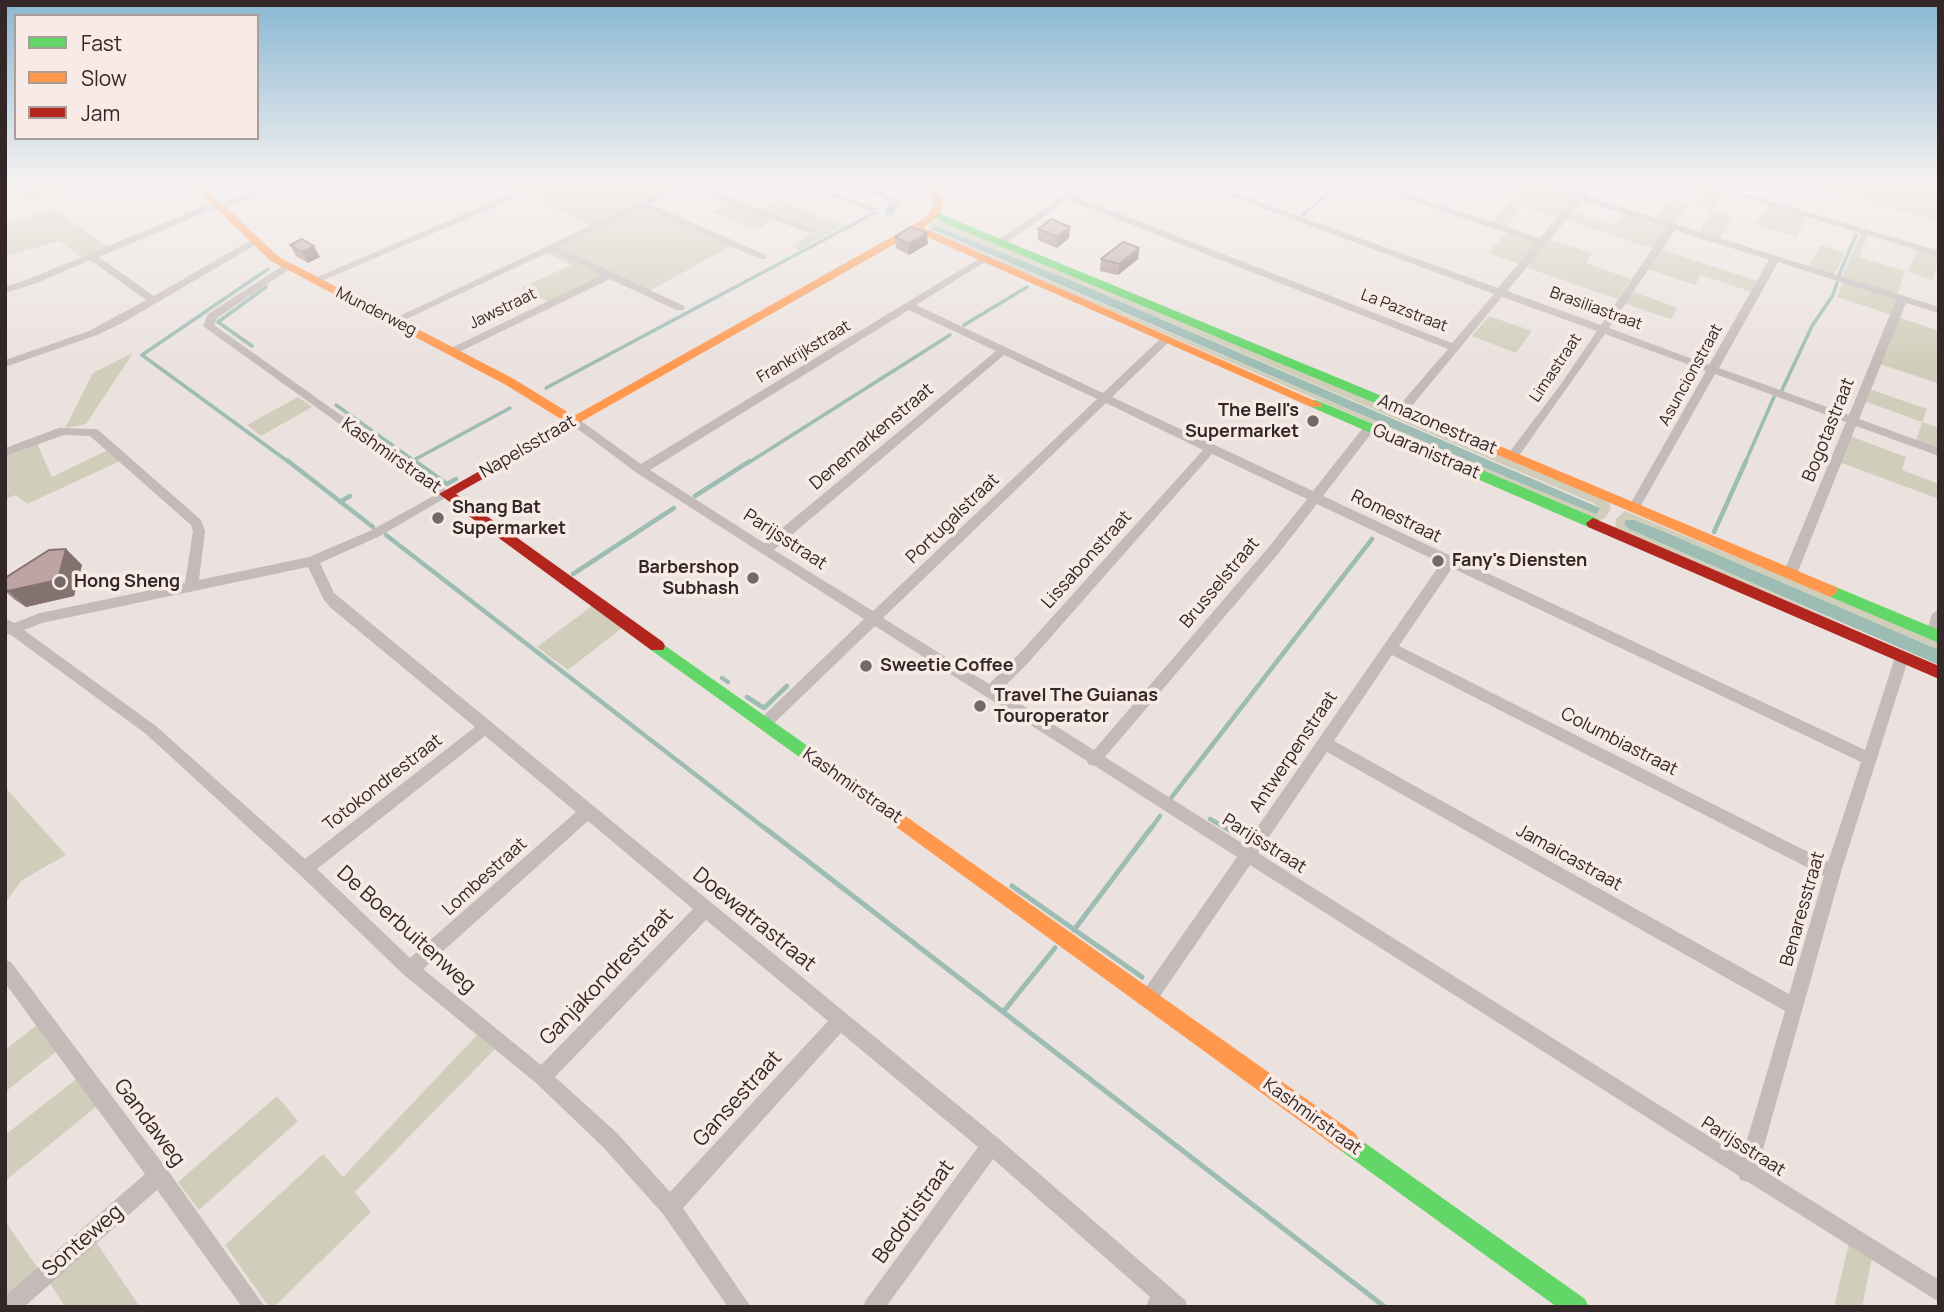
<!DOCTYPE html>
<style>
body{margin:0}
#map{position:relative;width:1944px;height:1312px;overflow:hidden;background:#ebe2df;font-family:Manrope,sans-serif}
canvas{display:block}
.frame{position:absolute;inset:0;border:7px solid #332827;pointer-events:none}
.legend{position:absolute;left:14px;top:14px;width:245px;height:126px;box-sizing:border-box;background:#f8ebe6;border:2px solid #a99d9a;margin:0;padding:9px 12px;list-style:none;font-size:21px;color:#332827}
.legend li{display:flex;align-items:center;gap:14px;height:35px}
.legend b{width:35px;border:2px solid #a99d9a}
</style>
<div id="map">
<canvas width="1944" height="1312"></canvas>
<div class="frame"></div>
<ul class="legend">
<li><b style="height:9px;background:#63d668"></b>Fast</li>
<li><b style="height:9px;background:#ff974d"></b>Slow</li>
<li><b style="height:9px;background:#b3261e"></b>Jam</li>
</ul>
</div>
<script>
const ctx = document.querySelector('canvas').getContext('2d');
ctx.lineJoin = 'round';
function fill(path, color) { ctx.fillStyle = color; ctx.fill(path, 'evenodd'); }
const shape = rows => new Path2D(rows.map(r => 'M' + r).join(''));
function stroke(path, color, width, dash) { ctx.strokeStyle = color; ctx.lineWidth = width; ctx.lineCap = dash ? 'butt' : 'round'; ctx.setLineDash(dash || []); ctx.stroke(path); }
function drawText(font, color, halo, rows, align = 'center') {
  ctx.font = font + ' Manrope,sans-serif'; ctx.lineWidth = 7; ctx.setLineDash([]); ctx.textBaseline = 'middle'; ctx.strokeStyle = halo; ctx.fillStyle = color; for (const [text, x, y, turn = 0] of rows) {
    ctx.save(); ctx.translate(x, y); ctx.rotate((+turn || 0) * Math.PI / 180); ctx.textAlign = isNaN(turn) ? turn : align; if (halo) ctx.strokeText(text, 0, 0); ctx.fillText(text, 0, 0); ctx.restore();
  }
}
const green = shape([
 [42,184,73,184,51,196,28,203,20,201,18,196,22,192],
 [507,184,678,184,591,226],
 [1525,184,1535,184,1570,195,1573,200,1559,218,1524,206,1506,227,1492,223],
 [1807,184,1939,184,1939,222],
 [1704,186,1724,192,1712,211,1732,217,1720,238,1699,232,1711,211,1691,205],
 [777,199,843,226,799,250,792,246,814,232,759,210],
 [1670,199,1688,204,1674,225,1656,219],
 [731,201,775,218,757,230,711,212],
 [1767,204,1807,216,1797,237,1756,225],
 [642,207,731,246,649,291,608,272,548,302,521,288,571,265,545,252],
 [53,209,109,247,83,258,59,241,5,256,5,224],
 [1572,212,1615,225,1624,212,1667,228,1654,249,1566,220],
 [937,221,961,227,1609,502,1611,509,1605,518,1598,521,929,232,929,225],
 [936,226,1082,285,1593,503,1600,508,1504,476,931,230],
 [1507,232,1538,243,1519,264,1488,253],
 [1861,233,1868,235,1859,257,1905,271,1897,295,1842,277],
 [1549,239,1592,253,1586,263,1631,279,1618,299,1527,268],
 [1820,245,1845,253,1834,275,1809,267],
 [1660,249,1758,281,1752,292,1701,275,1695,285,1647,269],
 [1917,250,1939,257,1933,280,1908,272],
 [1843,281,1889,297,1896,301,1892,315,1837,297],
 [1631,291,1678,308,1671,319,1623,303],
 [1489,316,1532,331,1516,353,1472,336],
 [1898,317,1939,331,1937,383,1880,364],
 [133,353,86,424,65,428,93,373],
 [1869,389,1927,409,1922,422,1939,428,1939,449,1916,441,1922,422,1864,401],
 [298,397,312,407,261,436,247,425],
 [1850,436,1906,457,1902,470,1939,484,1939,499,1839,462],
 [37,443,52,477,108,450,120,461,27,504,16,495,5,499,5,455],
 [1625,511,1939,641,1939,650,1672,535,1624,523,1629,529,1864,633,1615,529,1616,519],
 [592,606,622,628,568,670,537,647],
 [5,787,66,855,22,880,5,903],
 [37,1025,57,1051,5,1092,5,1050],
 [477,1035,495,1049,355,1192,371,1212,274,1307,269,1307,225,1245,323,1154,343,1177],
 [76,1079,97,1106,5,1181,5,1135],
 [277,1096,298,1121,199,1210,178,1182],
 [5,1221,39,1270,5,1298],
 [94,1239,140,1307,65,1307,48,1280],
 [1849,1243,1872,1258,1862,1307,1834,1307]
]);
const water = shape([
 [936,226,1082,285,1600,508,1596,514,1504,476,931,229],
 [1626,520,1634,520,1672,535,1939,650,1939,665,1629,529,1624,524]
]);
const streamFar2 = shape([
 [1302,216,1339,184],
 [268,269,142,355,290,463],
 [1839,275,1856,235],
 [964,325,1027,287],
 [252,346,218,322,266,287],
 [546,388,876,212],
 [1782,390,1812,326,1833,295,1837,283],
 [336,405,417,463],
 [414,460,510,408],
 [748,463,950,335],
 [1745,463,1774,397]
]);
const streamFar1 = shape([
 [288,461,373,527],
 [415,461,447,484,456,479],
 [695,496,750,461],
 [340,502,350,496],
 [1714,532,1746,461],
 [386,535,767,830],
 [573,574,674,508],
 [722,678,728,682],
 [747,697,764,708,787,686],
 [1171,798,1372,539],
 [1210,819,1229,830],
 [1150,830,1160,816]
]);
const stream = shape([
 [765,828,1385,1307],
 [1226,828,1243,837],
 [1012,886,1142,977],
 [1074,930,1151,828],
 [1003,1012,1055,948]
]);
const canal = shape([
 [851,184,864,184,901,201,893,215,885,215,884,213,890,202,851,184]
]);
const street = shape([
 [276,184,289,184,223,209,216,208,99,257,154,296,251,240,257,240,257,244,122,323,97,335,5,367,5,360,89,331,146,300,90,260,37,283,5,293,5,287,29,279,214,202,221,203,276,184],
 [679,184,695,184,818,231,810,233,687,187,650,204,766,255,766,259,760,259,643,208,559,247,684,306,684,310,676,310,610,279,457,353,449,353,449,349,602,275,551,251,398,323,394,324,389,321,679,184],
 [798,184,811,184,878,209,870,211,798,184],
 [1079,184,1090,184,1074,196,1452,343,1494,294,1197,184,1210,184,1498,288,1536,243,1369,186,1368,184,1380,184,1540,238,1574,198,1535,184,1547,184,1578,193,1586,184,1595,184,1586,196,1939,307,1939,313,1906,303,1859,419,1939,448,1939,456,1856,426,1797,574,1790,579,1785,577,1783,574,1846,422,1715,374,1638,511,1630,511,1628,508,1706,371,1605,334,1516,460,1508,460,1508,454,1561,384,1597,331,1502,297,1406,413,1398,413,1398,407,1448,349,1068,200,1006,243,1000,243,1000,239,1079,184],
 [1582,201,1667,227,1601,325,1507,291,1582,201],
 [1675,230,1769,260,1709,365,1609,328,1675,230],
 [1778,262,1896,300,1849,415,1719,368,1778,262],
 [1699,184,1713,184,1939,251,1939,257,1699,184],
 [511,194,516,197,514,199,319,282,310,280,511,194],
 [980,258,988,260,916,305,1103,393,1162,337,1170,337,1170,341,1112,397,1313,491,1366,424,1374,424,1374,430,1323,496,1865,750,1895,657,1897,653,1907,653,1909,657,1841,872,1758,1167,1939,1280,1939,1302,1748,1182,1740,1180,1739,1176,1250,865,1154,1005,1148,1008,1142,1005,1139,999,1142,993,1237,857,1095,766,1089,765,1087,761,875,626,769,728,764,730,759,728,757,724,759,720,864,619,637,473,567,421,573,417,577,418,641,464,980,258],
 [909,310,996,351,764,543,650,470,909,310],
 [1004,355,1097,399,873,611,774,550,1004,355],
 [1106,403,1203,450,1018,655,989,684,883,618,1106,403],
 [1212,454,1307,499,1268,548,1094,750,1000,691,1028,663,1212,454],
 [1317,504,1441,563,1245,845,1105,757,1278,554,1317,504],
 [1452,568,1861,762,1828,862,1399,646,1452,568],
 [1392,655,1824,876,1789,994,1334,741,1392,655],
 [1327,752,1785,1011,1742,1157,1258,853,1327,752],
 [287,263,291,264,291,268,217,318,214,325,452,494,380,536,320,563,334,593,998,1138,1185,1300,1188,1307,1146,1307,1150,1297,993,1159,886,1307,863,1307,866,1300,978,1147,841,1033,683,1208,751,1307,728,1307,663,1214,603,1147,536,1083,404,975,299,874,146,734,11,635,5,634,5,618,14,623,40,613,185,583,193,531,191,525,90,436,64,435,5,456,5,448,59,428,97,429,201,520,205,531,199,580,309,557,372,530,437,494,203,326,208,314,287,263],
 [308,567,324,600,331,608,475,727,305,859,156,726,24,630,42,623,308,567],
 [485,736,576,812,410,958,317,869,485,736],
 [588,821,693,909,541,1065,423,969,588,821],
 [706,920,828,1021,670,1192,617,1133,555,1077,706,920],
 [1939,609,1939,637,1933,640,1926,635,1932,614,1939,609],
 [5,960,11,962,166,1168,265,1307,242,1307,157,1190,24,1307,5,1307,5,1296,145,1174,5,983,5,960]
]);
const fast = shape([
 [930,213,938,213,1428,415,1429,418,1423,422,1418,421,930,217,930,213],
 [1316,400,1598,519,1600,523,1593,528,1588,527,1311,407,1311,401,1316,400],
 [1831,585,1939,630,1939,643,1826,595,1824,591,1831,585],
 [657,640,893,806,896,811,893,816,887,819,881,816,651,650,649,646,651,642,657,640],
 [1348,1131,1585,1299,1589,1307,1557,1307,1340,1150,1337,1142,1340,1134,1348,1131]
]);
const slow = shape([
 [190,184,201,184,279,257,514,379,574,416,920,221,929,214,933,205,931,195,922,184,932,184,941,194,943,205,938,217,923,228,1322,404,1321,407,1311,407,916,232,568,429,561,425,564,421,506,385,271,261,190,184],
 [1423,414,1836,587,1838,591,1831,597,1826,595,1418,421,1418,415,1423,414],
 [887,803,1356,1134,1359,1142,1356,1150,1348,1153,1340,1150,881,816,878,811,881,806,887,803]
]);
const jam = shape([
 [568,421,573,422,573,428,456,494,663,642,665,646,663,650,651,650,439,494,568,421],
 [1593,518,1939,666,1939,679,1588,527,1586,523,1593,518]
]);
const wall = shape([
 [1038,229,1069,238,1057,248,1038,240],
 [895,237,928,244,909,255,896,248],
 [290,245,320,257,308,263,296,256],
 [1139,248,1138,259,1118,275,1100,271,1101,259],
 [66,549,82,565,74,596,26,607,15,600,5,591,5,578]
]);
const shadedWall = shape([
 [1070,227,1069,238,1057,248,1057,237],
 [927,233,928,244,909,255,909,244],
 [314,246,320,257,308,263,302,252],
 [1139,248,1138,259,1118,275,1120,264],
 [66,549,82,565,74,596,26,607,8,591]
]);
const building = shape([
 [1051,219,1070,227,1057,237,1038,229,1051,219],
 [911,227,927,233,909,244,895,237,911,227],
 [302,239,314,246,302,252,290,245,302,239],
 [1123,242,1139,248,1120,264,1101,259,1123,242],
 [66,549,58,580,8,591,5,589,5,578,49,550,66,549]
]);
const markers = [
 [1313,421,7,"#736967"],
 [438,518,7,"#736967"],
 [1438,561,7,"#736967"],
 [753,578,7,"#736967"],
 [60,582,7,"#736967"],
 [866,666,7,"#736967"],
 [980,706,7,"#736967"]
];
const farStreetnames = [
 ["Jawstraat",503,309,-26],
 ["Brasiliastraat",1596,309,20],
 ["La Pazstraat",1404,311,21],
 ["Munderweg",376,312,27],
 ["Frankrijkstraat",804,352,-31],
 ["Limastraat",1556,368,-56],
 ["Asuncionstraat",1691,375,-61]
];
const poiNames = [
 ["The Bell's",1299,411,"right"],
 ["Supermarket",1299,432,"right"],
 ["Shang Bat",452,508],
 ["Supermarket",452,529],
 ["Fany's Diensten",1452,561],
 ["Barbershop",739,568,"right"],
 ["Subhash",739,589,"right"],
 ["Hong Sheng",74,582],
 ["Sweetie Coffee",880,666],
 ["Travel The Guianas",994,696],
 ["Touroperator",994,717]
];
const streetNames = [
 ["Amazonestraat",1437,425,23],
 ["Bogotastraat",1829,430,-68],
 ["Denemarkenstraat",872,437,-40],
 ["Napelsstraat",528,447,-30],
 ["Guaranistraat",1426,452,23],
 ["Kashmirstraat",391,456,35],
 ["Romestraat",1396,517,26],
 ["Portugalstraat",953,519,-44],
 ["Parijsstraat",785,540,33],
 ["Lissabonstraat",1087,560,-48],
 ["Brusselstraat",1220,583,-50],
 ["Columbiastraat",1619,742,27],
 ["Antwerpenstraat",1294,752,-56],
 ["Totokondrestraat",383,783,-38],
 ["Kashmirstraat",852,786,35],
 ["Parijsstraat",1264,844,32],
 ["Jamaicastraat",1569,858,29],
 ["Lombestraat",485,877,-42],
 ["Benaresstraat",1803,909,-74],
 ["Kashmirstraat",1312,1117,36],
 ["Parijsstraat",1743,1147,32]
];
const nearStreetnames = [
 ["Doewatrastraat",754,920,39],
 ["De Boerbuitenweg",406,930,42],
 ["Ganjakondrestraat",607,977,-46],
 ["Gansestraat",738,1099,-48],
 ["Gandaweg",149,1123,53],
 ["Bedotistraat",914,1212,-54],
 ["Sonteweg",83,1241,-41]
];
fill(green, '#d0ceba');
fill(water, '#9cbcb4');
stroke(streamFar2, '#9cbcb4', 3.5);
stroke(streamFar1, '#9cbcb4', 4.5);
stroke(stream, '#9cbcb4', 5);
fill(canal, '#9cbcb4');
fill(street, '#c4bbb8');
fill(fast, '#63d668');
fill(slow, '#ff974d');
fill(jam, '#b3261e');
fill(wall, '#a38c8a');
fill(shadedWall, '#847271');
fill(building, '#bda3a1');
stroke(building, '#847271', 2);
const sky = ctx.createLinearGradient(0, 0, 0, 367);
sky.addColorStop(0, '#89b7d3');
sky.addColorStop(0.5, '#f6f2f1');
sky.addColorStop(1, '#f6f2f100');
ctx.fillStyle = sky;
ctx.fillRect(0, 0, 1944, 367);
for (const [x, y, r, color] of markers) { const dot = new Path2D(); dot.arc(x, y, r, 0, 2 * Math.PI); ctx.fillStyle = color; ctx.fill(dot); stroke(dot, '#f8ebe6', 2.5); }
drawText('16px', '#332827', '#f8ebe6', farStreetnames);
drawText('bold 18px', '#332827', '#f8ebe6', poiNames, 'left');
drawText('18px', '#332827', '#f8ebe6', streetNames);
drawText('21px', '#332827', '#f8ebe6', nearStreetnames);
</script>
